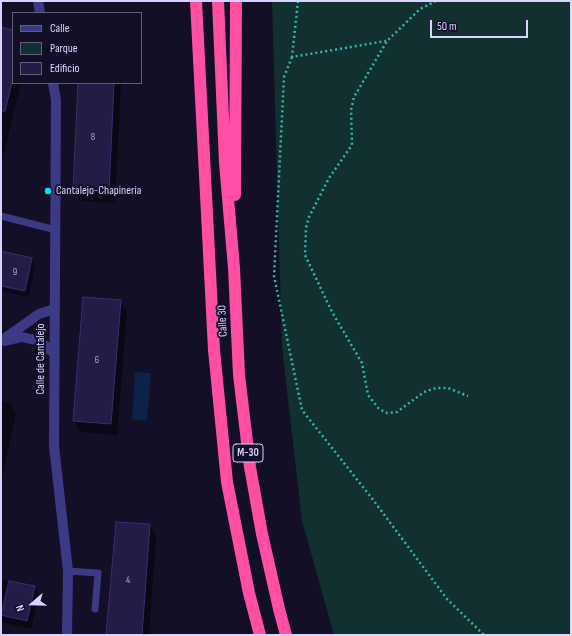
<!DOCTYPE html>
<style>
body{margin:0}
#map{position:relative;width:572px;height:636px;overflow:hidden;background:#130f26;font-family:"Sofia Sans Condensed",sans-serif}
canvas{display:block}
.frame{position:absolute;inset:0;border:2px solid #d9d4ff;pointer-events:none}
.legend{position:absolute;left:12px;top:12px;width:130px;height:72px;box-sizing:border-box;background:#130f26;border:1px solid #625e7d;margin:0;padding:5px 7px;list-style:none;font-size:12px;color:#d9d4ff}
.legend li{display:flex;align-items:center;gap:8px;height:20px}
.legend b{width:20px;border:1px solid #625e7d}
.north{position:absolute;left:12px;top:584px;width:40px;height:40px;-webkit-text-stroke:3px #130f26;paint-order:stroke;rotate:250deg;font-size:11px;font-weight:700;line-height:16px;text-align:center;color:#d9d4ff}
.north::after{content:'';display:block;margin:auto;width:14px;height:18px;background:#d9d4ff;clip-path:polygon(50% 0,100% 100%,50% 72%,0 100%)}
.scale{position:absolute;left:430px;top:20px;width:98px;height:18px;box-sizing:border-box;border:2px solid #d9d4ff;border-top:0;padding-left:5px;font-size:12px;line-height:14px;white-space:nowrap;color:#d9d4ff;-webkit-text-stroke:3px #130f26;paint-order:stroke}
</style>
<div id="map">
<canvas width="572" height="636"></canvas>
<div class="frame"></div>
<ul class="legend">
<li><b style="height:5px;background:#3d3a85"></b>Calle</li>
<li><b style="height:11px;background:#12302f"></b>Parque</li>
<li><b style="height:11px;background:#241b47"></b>Edificio</li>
</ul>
<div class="north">N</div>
<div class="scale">50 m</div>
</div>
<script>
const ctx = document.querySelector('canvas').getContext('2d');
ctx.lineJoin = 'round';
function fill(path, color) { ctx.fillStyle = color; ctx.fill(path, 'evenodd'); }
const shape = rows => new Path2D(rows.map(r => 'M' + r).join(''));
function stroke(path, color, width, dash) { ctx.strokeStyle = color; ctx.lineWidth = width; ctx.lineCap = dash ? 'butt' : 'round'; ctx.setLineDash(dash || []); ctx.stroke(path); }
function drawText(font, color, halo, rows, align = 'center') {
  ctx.font = font + ' "Sofia Sans Condensed",sans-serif'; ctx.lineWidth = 4; ctx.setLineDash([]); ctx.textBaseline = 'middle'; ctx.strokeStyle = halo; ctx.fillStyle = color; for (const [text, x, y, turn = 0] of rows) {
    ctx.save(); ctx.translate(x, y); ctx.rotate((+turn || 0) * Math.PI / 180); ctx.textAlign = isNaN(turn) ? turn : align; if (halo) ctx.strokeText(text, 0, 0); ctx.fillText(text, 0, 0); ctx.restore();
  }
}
const green = shape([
 [272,1,571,1,571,635,334,635,302,521,282,347]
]);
const water = shape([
 [135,372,151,373,147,421,132,419]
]);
const shadow = shape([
 [1,28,13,31,13,83,21,83,2,162],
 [79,83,121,83,115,203,80,201,74,190],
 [1,252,31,258,35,265,29,297,1,291],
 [120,301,127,312,117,435,80,432,74,420],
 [1,401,10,403,16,414,1,483],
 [150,525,156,537,149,635,107,635],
 [1,580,35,587,39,595,31,629,1,622]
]);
const building = shape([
 [1,27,13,30,13,78,5,111,1,111,1,27],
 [78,83,114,83,109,192,73,190,78,83],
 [1,251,32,258,25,291,1,286,1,251],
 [83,297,121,300,111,424,73,421,83,297],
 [116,522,150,524,142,635,106,635,116,522],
 [9,581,35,586,27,621,1,615,9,581]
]);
const path = shape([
 [298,1,292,57,386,41],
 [436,1,420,9,387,41,354,97,351,110,352,145,329,178,309,217,306,228,305,255,332,312,362,363,368,395,379,409,387,413,397,412,424,392,436,388,448,388,468,396],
 [292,57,284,77,274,276,302,410,374,501,447,599,484,635]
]);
const lane = shape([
 [1,216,56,230],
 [68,571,98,573,95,609]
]);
const street = shape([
 [38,1,40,13],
 [53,83,56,100,54,446,68,571,67,635],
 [1,341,39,314,54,309],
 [5,341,22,337,39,341,54,353]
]);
const highway = shape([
 [196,1,214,350,227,482,249,593,260,635],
 [218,1,225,163,234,268,239,375,250,467,262,534,279,609,286,635],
 [235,195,236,1]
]);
const markers = [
 [48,191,4,"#00e5ff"]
];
const numberNames = [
 ["8",93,137],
 ["9",15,272],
 ["6",97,360],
 ["4",128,580]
];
const shields = [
 [248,453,30]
];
const shieldNames = [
 ["M-30",248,453]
];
const poiNames = [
 ["Cantalejo-Chapineria",56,191]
];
const streetNames = [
 ["Calle 30",223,321,-93],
 ["Calle de Cantalejo",41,359,-90]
];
fill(green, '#12302f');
fill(water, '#0c2248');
fill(shadow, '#0007');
fill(building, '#241b47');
stroke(building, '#3b2d73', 1);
stroke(path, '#2fb8b0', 2.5, [2, 3]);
stroke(lane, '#3d3a85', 7);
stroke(street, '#3d3a85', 10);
stroke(highway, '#ff4fa3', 12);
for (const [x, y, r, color] of markers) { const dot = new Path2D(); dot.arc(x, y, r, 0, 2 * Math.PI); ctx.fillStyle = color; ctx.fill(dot); stroke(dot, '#130f26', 1.5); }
drawText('10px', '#aca6d1', null, numberNames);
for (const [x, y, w] of shields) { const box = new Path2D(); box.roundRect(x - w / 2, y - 9, w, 18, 3); ctx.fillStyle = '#130f26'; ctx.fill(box); stroke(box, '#d9d4ff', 1); }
drawText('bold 11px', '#d9d4ff', null, shieldNames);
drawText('12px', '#d9d4ff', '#130f26', poiNames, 'left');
drawText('12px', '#d9d4ff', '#130f26', streetNames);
</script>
